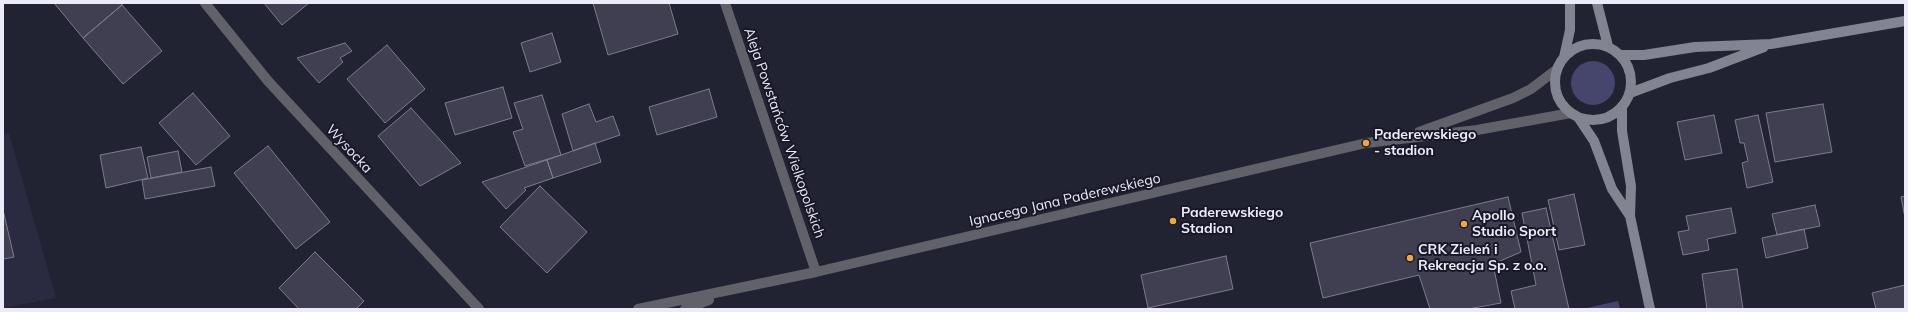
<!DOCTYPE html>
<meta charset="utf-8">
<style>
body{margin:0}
#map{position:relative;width:1908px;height:312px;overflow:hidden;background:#212232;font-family:Mulish,sans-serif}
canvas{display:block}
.frame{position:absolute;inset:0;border:4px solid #ececf8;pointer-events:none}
</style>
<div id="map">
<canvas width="1908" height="312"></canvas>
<div class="frame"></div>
</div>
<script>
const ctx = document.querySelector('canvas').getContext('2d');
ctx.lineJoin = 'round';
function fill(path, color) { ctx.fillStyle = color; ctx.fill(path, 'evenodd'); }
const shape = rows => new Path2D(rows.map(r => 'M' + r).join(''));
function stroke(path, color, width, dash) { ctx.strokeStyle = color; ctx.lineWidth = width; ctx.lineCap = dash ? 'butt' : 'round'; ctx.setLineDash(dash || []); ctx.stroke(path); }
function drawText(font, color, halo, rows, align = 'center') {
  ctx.font = font + ' Mulish,sans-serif'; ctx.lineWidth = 4; ctx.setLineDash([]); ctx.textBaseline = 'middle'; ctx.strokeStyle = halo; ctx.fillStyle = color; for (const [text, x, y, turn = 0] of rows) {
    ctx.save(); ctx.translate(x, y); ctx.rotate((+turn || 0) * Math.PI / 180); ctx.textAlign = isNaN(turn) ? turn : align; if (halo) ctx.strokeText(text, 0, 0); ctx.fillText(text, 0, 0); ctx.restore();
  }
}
const built = shape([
 [9,133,56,298,3,308,3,134]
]);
const green = shape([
 '1571 83a22 22 0 1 1 44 0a22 22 0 1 1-44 0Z',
 [1618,301,1620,309,1582,309]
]);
const building = shape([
 [54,3,121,3,122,5,83,38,54,3],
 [264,3,309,3,282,25,264,3],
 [593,3,669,3,678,34,608,55,593,3],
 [122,5,162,51,123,84,83,38,122,5],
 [552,33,561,62,530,72,521,43,552,33],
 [345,43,352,51,340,58,343,62,319,83,297,58,345,43],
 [387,45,425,89,385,123,347,79,387,45],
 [503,87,512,118,455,135,445,103,503,87],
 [709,89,717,117,657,135,649,107,709,89],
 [193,93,230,136,196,165,159,123,193,93],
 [542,95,561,155,525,166,513,132,523,129,514,103,542,95],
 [589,104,596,122,613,116,620,135,573,151,562,114,589,104],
 [1823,104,1832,152,1775,162,1766,113,1823,104],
 [411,108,461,163,420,186,378,136,411,108],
 [1714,115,1722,153,1685,160,1677,122,1714,115],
 [1758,115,1773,182,1747,188,1742,163,1748,161,1744,143,1740,143,1735,120,1758,115],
 [595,143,601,162,553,178,547,160,595,143],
 [268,146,330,222,296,249,234,173,268,146],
 [141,147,148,178,106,188,100,155,141,147],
 [178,151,182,172,151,178,147,157,178,151],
 [547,160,553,178,524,188,526,190,506,209,482,182,547,160],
 [211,167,215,186,145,199,142,180,211,167],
 [540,186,587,232,547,273,500,227,540,186],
 [1574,194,1585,245,1559,250,1548,200,1574,194],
 [1905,196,1905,218,1901,197,1905,196],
 [1508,197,1521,252,1493,264,1501,303,1468,309,1430,309,1419,275,1323,298,1310,243,1508,197],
 [1815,205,1820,226,1777,235,1772,214,1815,205],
 [1546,208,1569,309,1515,309,1511,291,1536,285,1522,213,1546,208],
 [1731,208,1736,233,1707,239,1709,250,1683,255,1678,232,1689,230,1686,216,1731,208],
 [3,210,14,257,3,259,3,210],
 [1804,229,1808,248,1766,258,1762,238,1804,229],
 [315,252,364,301,356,309,299,309,279,288,315,252],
 [1226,256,1233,289,1148,308,1141,275,1226,256],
 [1737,269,1743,309,1707,309,1702,274,1737,269],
 [1905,285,1905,309,1876,309,1872,293,1905,285]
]);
const street = shape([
 [205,3,268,81,479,309],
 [725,3,816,272],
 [1419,132,1513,98,1531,89,1556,70],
 [638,309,816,272,1366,143,1477,130,1571,113],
 [685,309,709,300]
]);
const secondary = shape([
 [1597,3,1608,46],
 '1555 82a38 38 0 1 1 76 0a38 38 0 1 1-76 0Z',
 [1621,55,1644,55,1695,47,1771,44,1905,21],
 [1564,57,1570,30,1570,3],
 [1630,93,1670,78,1709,68,1764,47],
 [1622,107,1622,131,1631,186,1630,216,1650,309],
 [1578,117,1594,141,1612,189,1630,216]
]);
const markers = [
 [1366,143,4,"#efa73d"],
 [1173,221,4,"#efa73d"],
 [1464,224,4,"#efa73d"],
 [1410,258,4,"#efa73d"]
];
const streetNames = [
 ["Aleja Powstańców Wielkopolskich",784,133,71],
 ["Wysocka",349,149,47],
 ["Ignacego Jana Paderewskiego",1065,200,-13]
];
const poiNames = [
 ["Paderewskiego",1374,135],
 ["- stadion",1374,151],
 ["Paderewskiego",1181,213],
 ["Stadion",1181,229],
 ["Apollo",1472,216],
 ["Studio Sport",1472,232],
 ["CRK Zieleń i",1418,250],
 ["Rekreacja Sp. z o.o.",1418,266]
];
fill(built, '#2a2b41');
fill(green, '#46466d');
fill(building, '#3f3f51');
stroke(building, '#7b7c90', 1);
stroke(street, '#606169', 10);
stroke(secondary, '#838491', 10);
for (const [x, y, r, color] of markers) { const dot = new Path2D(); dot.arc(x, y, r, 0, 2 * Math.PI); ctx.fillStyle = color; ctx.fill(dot); stroke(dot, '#181828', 1.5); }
drawText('14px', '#ececf8', '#181828', streetNames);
drawText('bold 14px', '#ececf8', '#181828', poiNames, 'left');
</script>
